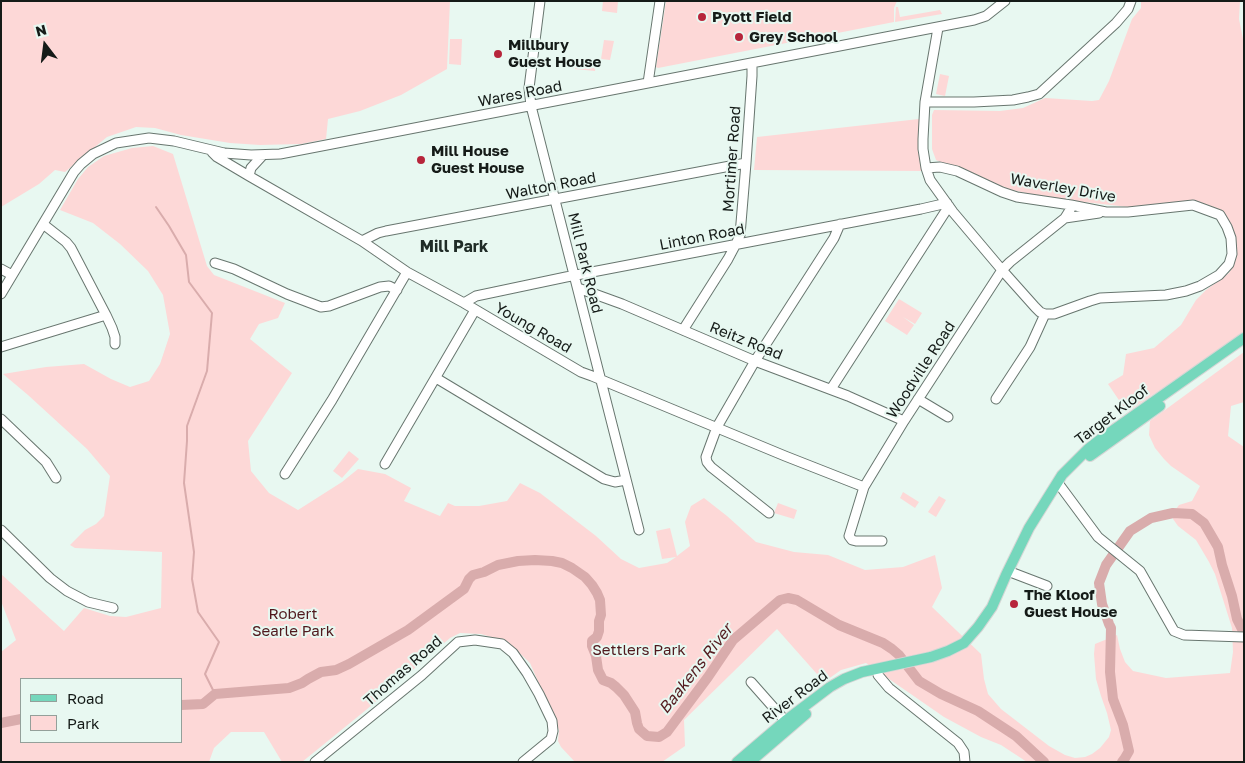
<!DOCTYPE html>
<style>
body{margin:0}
#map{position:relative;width:1245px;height:763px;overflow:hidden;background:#e8f8f1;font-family:"Golos Text",sans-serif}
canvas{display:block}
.frame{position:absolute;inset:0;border:2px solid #151b18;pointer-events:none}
.legend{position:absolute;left:20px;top:678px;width:162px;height:65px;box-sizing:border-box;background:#e8f8f1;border:1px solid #94a09a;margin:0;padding:6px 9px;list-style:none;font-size:15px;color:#151b18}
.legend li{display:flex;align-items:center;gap:10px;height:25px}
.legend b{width:25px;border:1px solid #94a09a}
.north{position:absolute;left:20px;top:20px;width:50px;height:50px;-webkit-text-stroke:4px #e8f8f1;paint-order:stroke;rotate:345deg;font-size:14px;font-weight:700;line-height:20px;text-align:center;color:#151b18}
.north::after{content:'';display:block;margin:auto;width:18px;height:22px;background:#151b18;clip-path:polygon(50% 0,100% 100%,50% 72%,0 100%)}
</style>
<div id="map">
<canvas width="1245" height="763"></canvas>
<div class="frame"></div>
<ul class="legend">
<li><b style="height:6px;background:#75d7bc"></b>Road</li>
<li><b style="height:14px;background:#fdd8d7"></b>Park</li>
</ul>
<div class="north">N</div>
</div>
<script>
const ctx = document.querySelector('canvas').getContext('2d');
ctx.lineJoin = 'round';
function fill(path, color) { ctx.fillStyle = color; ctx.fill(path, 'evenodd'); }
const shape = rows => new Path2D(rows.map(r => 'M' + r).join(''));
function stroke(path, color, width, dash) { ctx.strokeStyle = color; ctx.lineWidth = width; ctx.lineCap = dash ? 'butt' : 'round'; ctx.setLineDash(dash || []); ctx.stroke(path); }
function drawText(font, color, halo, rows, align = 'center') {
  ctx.font = font + ' "Golos Text",sans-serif'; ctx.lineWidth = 4; ctx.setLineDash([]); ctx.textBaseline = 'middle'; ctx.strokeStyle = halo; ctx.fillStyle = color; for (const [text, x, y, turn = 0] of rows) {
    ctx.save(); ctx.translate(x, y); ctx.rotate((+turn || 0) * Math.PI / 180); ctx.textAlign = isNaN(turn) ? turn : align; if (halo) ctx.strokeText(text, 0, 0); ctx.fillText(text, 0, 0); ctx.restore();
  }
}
const green = shape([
 [1,1,450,1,447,69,401,95,360,111,328,119,326,139,301,144,260,145,230,143,181,135,155,128,136,127,107,137,65,172,55,170,39,184,1,207],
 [603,1,618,1,617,13,602,11],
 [666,1,897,1,894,8,894,22,658,68,656,67],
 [1141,1,1240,1,1239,19,1244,44,1244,332,1208,358,1127,412,1108,384,1123,375,1126,354,1154,348,1181,325,1196,300,1206,290,1229,273,1235,261,1235,250,1213,208,1137,208,1049,198,1003,188,936,160,932,149,932,115,934,110,1000,111,1023,108,1045,98,1092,101,1099,100,1109,81,1132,19,1141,8],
 [896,7,898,7,900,17,940,10,942,14,895,22],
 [450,39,462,39,461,65,449,64],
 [604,40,614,41,610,60,601,59],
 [577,60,596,62,595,71,575,69],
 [940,74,949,76,945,96,936,94],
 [919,119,919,152,923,171,754,170,757,137],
 [153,146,173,154,207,266,214,275,285,303,278,318,259,324,250,339,292,373,248,441,251,471,269,493,298,510,342,482,358,469,385,474,411,488,404,501,440,516,448,503,455,506,479,506,507,501,520,483,540,493,596,536,621,559,639,568,667,563,676,557,662,559,656,531,670,528,677,556,690,546,685,522,691,506,704,498,727,516,756,542,794,552,828,555,865,570,903,567,935,555,942,588,932,607,981,654,984,679,988,694,1001,709,1049,746,1065,755,1075,758,1085,757,1092,754,1100,748,1109,737,1111,730,1107,713,1101,696,1096,679,1094,654,1095,644,1117,635,1120,649,1125,662,1133,671,1166,678,1230,673,1233,652,1232,628,1215,574,1209,562,1196,540,1178,526,1173,519,1173,513,1179,505,1192,501,1200,486,1171,466,1164,459,1155,448,1149,435,1150,421,1244,352,1244,402,1231,406,1228,436,1244,447,1244,762,1027,762,1001,745,981,737,944,717,866,663,841,670,824,682,777,629,684,720,685,746,662,762,575,762,561,747,558,741,559,730,530,663,508,642,481,634,460,633,450,638,366,710,302,762,282,762,264,732,231,732,214,748,209,762,1,762,1,652,16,640,1,601,1,574,64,631,84,608,110,616,126,617,161,608,162,552,75,548,70,545,85,530,96,524,104,516,110,476,87,449,28,395,3,374,46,367,84,364,111,379,130,387,149,381,160,364,170,334,163,295,148,271,120,244,93,223,60,210,78,179,88,167,104,156,132,148],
 [21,679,181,679,181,742,21,742],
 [899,299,922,313,915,324,903,317,914,325,907,335,885,321],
 [349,451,359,459,342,478,333,471],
 [903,492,919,502,915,508,900,498],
 [939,496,946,500,936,517,928,512],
 [778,503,797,510,794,519,774,513]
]);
const stream = shape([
 [156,207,169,226,186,255,189,282,212,313,207,371,187,426,187,441,184,483,194,552,192,579,198,612,219,642,205,674,215,694]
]);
const river = shape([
 [181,705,203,704,215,694,289,688,302,683,308,679,321,672,336,670,349,664,408,630,464,589,469,579,473,575,484,572,498,565,518,561,535,560,552,561,562,563,572,568,585,577,592,585,597,593,600,600,601,615,599,621,599,631,597,637,592,641,592,646,596,656,598,670,603,680,611,683,616,687,624,695,635,712,637,723,639,729,647,736,659,737,667,732,708,677,733,640,780,600,788,598,797,600,839,625,883,643,892,649,899,655,919,681,941,694,978,711,1016,736,1044,762],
 [1,723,21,719],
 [1122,762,1125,758,1129,751,1123,725,1113,699,1110,672,1111,628,1109,624,1102,604,1099,583,1106,565,1130,531,1151,518,1173,513,1192,514,1204,523,1218,547,1222,565,1232,596,1237,619,1243,631,1244,637]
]);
const minor = shape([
 [540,1,529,88,531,106,639,530],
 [938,28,925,102,923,139,923,149,926,168,930,180,953,212,1002,270,1035,307,1040,312,1045,314],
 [648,83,660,1],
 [925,102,974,102,1013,100,1028,97,1039,94,1116,23,1128,9,1131,1],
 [212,152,217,157,249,176,362,241,407,272,464,303,581,372,592,376,785,456,864,487],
 [926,168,940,167,957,171,1002,192,1017,197,1071,205,1106,212,1128,212,1193,205,1220,215,1227,227,1231,238,1232,254,1229,264,1219,275,1200,286,1186,291,1166,295,1100,298,1090,301,1054,314,1045,314],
 [249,176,251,168,263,155],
 [1065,218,1099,213],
 [362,241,378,233,386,231,746,163],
 [215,263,234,269,287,294,321,307,329,306,380,287,389,286,397,290],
 [1,269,12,275],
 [578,288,622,304,755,361,848,396,904,421],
 [1,294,74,172,81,164,93,154,116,143,149,138,174,141,224,153,251,155,280,154,974,20,986,16,1005,1],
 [464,303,476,296,566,277,921,209,947,203],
 [106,315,112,328,115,337,115,344],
 [683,330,728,259,736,244,740,235,746,163,752,76,752,63],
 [1,347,106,315,71,248,66,242,43,224],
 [436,378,604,479,615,482,626,480],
 [831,389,949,206],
 [918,399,948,417],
 [996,399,1030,347,1045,314],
 [1,419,46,462,56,478],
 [385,464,475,310],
 [285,474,332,400,407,272],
 [1058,483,1098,537,1140,571,1174,631,1184,635,1244,637],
 [769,513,711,467,707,462,706,457,717,427,755,361,834,238,840,224],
 [1,530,50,578,67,591,88,602,113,608],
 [882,541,856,541,852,540,849,536,864,487,904,421,1002,270,1010,262,1065,218,1070,210,1071,205],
 [1013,573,1047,586],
 [878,675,889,688,958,743,964,752,965,762],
 [751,682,789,725],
 [315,762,422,675,458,642,475,640,502,644,513,653,527,673,539,694,552,721,553,731,551,739,523,762]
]);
const major = shape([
 [1090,456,1160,406],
 [737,762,785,721,830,687,844,679,862,672,931,657,948,651,964,643,978,627,992,607,1006,575,1029,528,1062,475,1088,449,1102,438,1244,338],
 [750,762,806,714]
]);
const markers = [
 [702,17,5,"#b7253b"],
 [739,37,5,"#b7253b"],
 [498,54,5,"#b7253b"],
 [421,160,5,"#b7253b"],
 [1014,604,5,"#b7253b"]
];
const poiNames = [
 ["Pyott Field",712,17],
 ["Grey School",749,37],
 ["Millbury",508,45],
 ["Guest House",508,62],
 ["Mill House",431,151],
 ["Guest House",431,168],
 ["The Kloof",1024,595],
 ["Guest House",1024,612]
];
const streetNames = [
 ["Wares Road",520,94,-11],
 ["Mortimer Road",732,159,-86],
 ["Walton Road",551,186,-11],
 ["Waverley Drive",1063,188,10],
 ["Linton Road",702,237,-11],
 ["Mill Park Road",585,263,76],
 ["Young Road",533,328,30],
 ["Reitz Road",746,341,22],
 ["Woodville Road",921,370,-57],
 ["Target Kloof",1112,415,-37],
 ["Thomas Road",403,671,-41],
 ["River Road",795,697,-37]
];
const parkNames = [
 ["Robert",293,614],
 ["Searle Park",293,631],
 ["Settlers Park",639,650]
];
const neighbourhoodNames = [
 ["Mill Park",454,247]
];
const waterNames = [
 ["Baakens River",696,669,-52]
];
fill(green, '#fdd8d7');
stroke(stream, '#d9acac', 2);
stroke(river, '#d9acac', 10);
stroke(minor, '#68766f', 11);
stroke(major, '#d5d6d5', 12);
stroke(minor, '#fff', 9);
stroke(major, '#75d7bc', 10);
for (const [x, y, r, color] of markers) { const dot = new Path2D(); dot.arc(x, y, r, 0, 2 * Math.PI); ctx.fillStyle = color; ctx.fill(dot); stroke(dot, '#e8f8f1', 2); }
drawText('bold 15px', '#151b18', '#e8f8f1', poiNames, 'left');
drawText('15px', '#151b18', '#e8f8f1', streetNames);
drawText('15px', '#50191d', '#e8f8f1', parkNames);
drawText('bold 16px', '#202c27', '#e8f8f1', neighbourhoodNames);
drawText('italic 16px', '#541c20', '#e8f8f1', waterNames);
</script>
